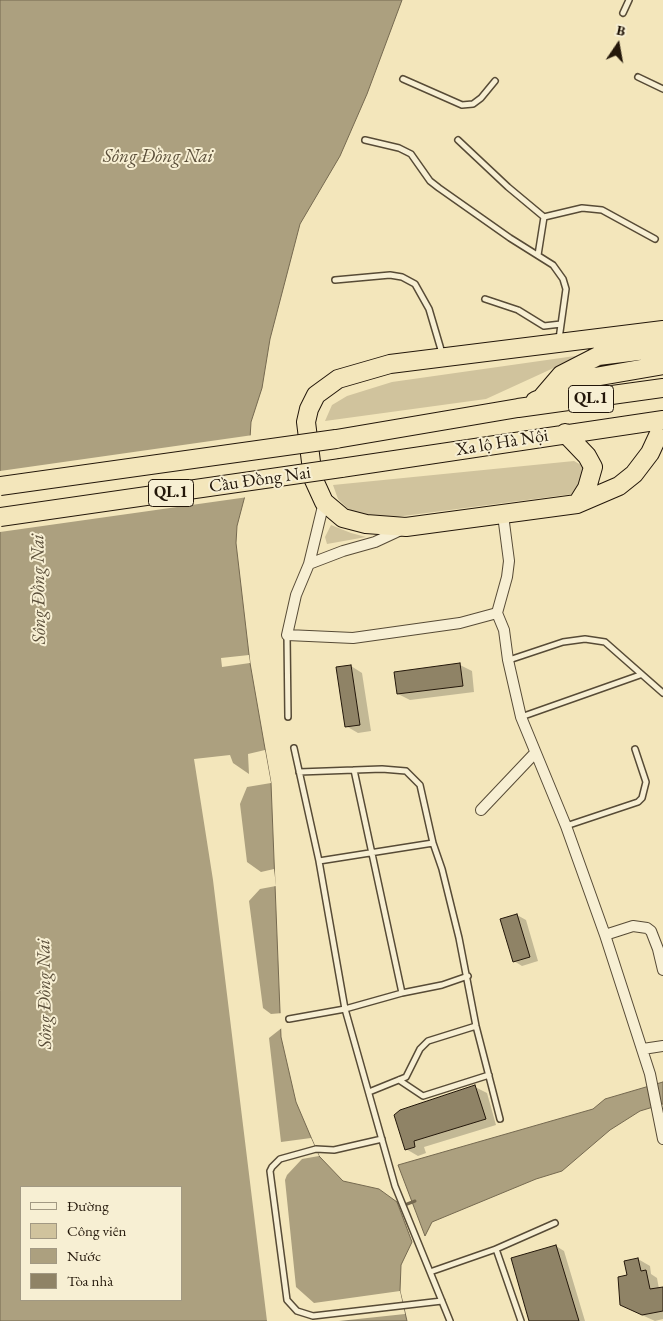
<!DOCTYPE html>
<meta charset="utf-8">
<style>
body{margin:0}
#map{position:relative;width:663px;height:1321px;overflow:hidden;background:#f3e6bb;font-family:"EB Garamond",serif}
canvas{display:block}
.legend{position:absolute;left:20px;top:1186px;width:162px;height:115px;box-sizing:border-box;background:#f7efd3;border:1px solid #a29983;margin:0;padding:6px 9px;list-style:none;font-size:15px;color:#23170a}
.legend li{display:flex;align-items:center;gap:10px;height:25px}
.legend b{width:25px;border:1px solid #a29983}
.north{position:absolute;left:593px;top:20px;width:50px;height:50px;-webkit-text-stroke:4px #f7efd3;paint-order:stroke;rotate:12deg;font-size:14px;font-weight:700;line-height:20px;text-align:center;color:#23170a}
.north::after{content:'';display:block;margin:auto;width:18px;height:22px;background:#23170a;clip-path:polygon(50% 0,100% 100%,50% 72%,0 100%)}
</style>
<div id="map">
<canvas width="663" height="1321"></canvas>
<ul class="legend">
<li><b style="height:6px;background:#f7efd3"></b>Đường</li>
<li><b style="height:14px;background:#d0c39d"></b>Công viên</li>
<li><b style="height:14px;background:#aca07f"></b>Nước</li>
<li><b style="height:14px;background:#8f8366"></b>Tòa nhà</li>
</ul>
<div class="north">B</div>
</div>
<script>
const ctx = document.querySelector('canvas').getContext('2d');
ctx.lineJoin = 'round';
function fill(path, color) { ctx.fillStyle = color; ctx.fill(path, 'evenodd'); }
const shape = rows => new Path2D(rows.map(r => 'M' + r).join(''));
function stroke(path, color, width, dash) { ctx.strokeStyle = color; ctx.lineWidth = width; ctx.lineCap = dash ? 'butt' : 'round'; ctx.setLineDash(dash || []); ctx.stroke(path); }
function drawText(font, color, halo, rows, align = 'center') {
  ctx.font = font + ' "EB Garamond",serif'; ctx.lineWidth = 4; ctx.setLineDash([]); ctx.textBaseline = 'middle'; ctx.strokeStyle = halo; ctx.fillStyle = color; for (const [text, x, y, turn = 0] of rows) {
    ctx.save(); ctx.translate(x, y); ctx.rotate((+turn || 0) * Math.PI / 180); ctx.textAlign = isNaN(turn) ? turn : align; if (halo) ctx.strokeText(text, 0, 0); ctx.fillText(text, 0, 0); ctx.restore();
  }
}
const green = shape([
 [582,355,486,399,325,421,332,405,347,396,392,382],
 [574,461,583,466,585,473,580,489,573,494,388,518,365,516,348,509,338,499,333,485],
 [331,525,351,533,366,537,327,544,325,537]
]);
const water = shape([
 [0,0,402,0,367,94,340,156,300,224,270,339,262,388,251,422,247,488,237,526,236,543,250,663,271,783,281,1037,296,1102,319,1156,343,1181,379,1189,397,1202,412,1242,401,1265,400,1291,407,1321,0,1321,0,0],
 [21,1187,181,1187,181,1300,21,1300,21,1187],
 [663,1082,663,1104,640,1111,610,1130,562,1171,536,1179,432,1222,425,1236,398,1165,593,1109,605,1099,663,1082]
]);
const pier = shape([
 [253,435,248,497,0,532,0,471],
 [249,655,250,663,222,667,221,658],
 [265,750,271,783,247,787,240,804,247,862,261,872,274,869,276,886,260,889,249,901,263,1008,271,1014,283,1013,283,1027,269,1038,281,1142,311,1138,319,1156,302,1159,287,1175,285,1180,296,1287,314,1303,400,1291,405,1314,339,1321,267,1321,213,880,194,759,230,755,233,763,249,774,248,754]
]);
const shadow = shape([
 [460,665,472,671,474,692,410,700,398,694],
 [351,666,362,673,371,731,358,733,346,726],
 [517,915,526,920,538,961,522,966,514,961],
 [475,1087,487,1093,496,1125,424,1147,426,1153,418,1156,406,1149,396,1115],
 [556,1246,564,1251,585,1321,531,1321],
 [638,1259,650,1266,651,1274,657,1278,659,1289,663,1288,663,1319,655,1321,633,1311,628,1276]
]);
const stream = shape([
 [402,1206,415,1201]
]);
const building = shape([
 [460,663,463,686,397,694,394,672,460,663],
 [351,665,360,725,345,727,336,667,351,665],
 [517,914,530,957,513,962,500,919,517,914],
 [475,1085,486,1119,414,1141,415,1147,405,1150,394,1115,400,1110,475,1085],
 [556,1245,579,1321,529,1321,511,1258,556,1245],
 [638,1258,641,1271,646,1270,650,1289,663,1287,663,1311,642,1315,620,1305,618,1277,627,1275,624,1261,638,1258]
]);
const lane = shape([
 [623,13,629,0],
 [638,77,663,89],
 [403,79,462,105,473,104,481,98,495,81],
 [365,140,399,148,411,154,430,181,439,188,510,238,553,265,563,279,566,289,559,339],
 [458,140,508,187,544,217,538,255],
 [544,217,582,208,602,210,655,239],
 [335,280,390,275,402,277,415,284,429,309,442,353],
 [485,299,518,310,544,326,561,324],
 [287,635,288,717],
 [509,660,563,642,585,639,605,642,663,693],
 [521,717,640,675],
 [294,748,319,861,345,1009,395,1186,450,1321],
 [354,770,402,993],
 [299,772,382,769,406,771,420,785,433,843,442,869,459,938,476,1026,500,1119],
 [566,826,638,802,642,798,646,782,635,749],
 [319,861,433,843],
 [289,1019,345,1009,402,993,442,985,468,976],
 [399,1080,423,1096,489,1075],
 [369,1092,406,1077,420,1049,428,1041,476,1026],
 [382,1139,334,1150,316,1149,280,1159,272,1167,270,1171,287,1300,297,1311,313,1316,442,1301],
 [496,1249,555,1223],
 [430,1272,496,1249,521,1321]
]);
const street = shape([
 [324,502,309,564,296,595,287,635,353,638,460,623,497,613],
 [503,515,509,561,507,577,497,613,504,630,508,660,521,717,566,826,605,935,650,1074,663,1139],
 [309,564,343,551,375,542,403,529],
 [481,810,535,753],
 [605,935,633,926,647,928,651,931,658,949,663,970],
 [643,1049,663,1046]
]);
const highway = shape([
 [663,330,390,364,338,379,316,395,309,409,306,422,313,478,324,502,343,518,366,524,406,527,577,504,619,486,634,474,650,453,663,425],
 [543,396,561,375,598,356,663,348],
 [535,401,589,378,663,365],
 [565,433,587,456,593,467,587,488,577,504],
 [336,439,518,408,663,388],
 [341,468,663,420]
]);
const highwayBridge = shape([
 [0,486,336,439],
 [0,517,341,468]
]);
const shields = [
 [591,399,45],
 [171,493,45]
];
const shieldNames = [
 ["QL.1",591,399],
 ["QL.1",171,493]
];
const streetNames = [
 ["Xa lộ Hà Nội",502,443,-9],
 ["Cầu Đồng Nai",260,480,-8]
];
const waterNames = [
 ["Sông Đồng Nai",158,157],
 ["Sông Đồng Nai",39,589,-91],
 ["Sông Đồng Nai",45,994,-91]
];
fill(green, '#d0c39d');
fill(water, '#aca07f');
stroke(water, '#756950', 1);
fill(pier, '#f3e6bb');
fill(shadow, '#0003');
stroke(stream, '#756950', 3);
fill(building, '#8f8366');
stroke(building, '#23170a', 1);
stroke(lane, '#574b36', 8);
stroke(street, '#574b36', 12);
stroke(highway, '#23170a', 20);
stroke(lane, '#f7efd3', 5);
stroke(street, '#f7efd3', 10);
stroke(highway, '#f3e6bb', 18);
stroke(highwayBridge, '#23170a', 20, []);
stroke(highwayBridge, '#f3e6bb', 18);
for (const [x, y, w] of shields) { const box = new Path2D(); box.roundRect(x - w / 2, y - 13.5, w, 27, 4); ctx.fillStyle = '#f7efd3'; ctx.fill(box); stroke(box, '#23170a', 1); }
drawText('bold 16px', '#23170a', null, shieldNames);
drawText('18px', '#23170a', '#f7efd3', streetNames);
drawText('italic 19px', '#5a4e39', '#f7efd3', waterNames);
</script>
